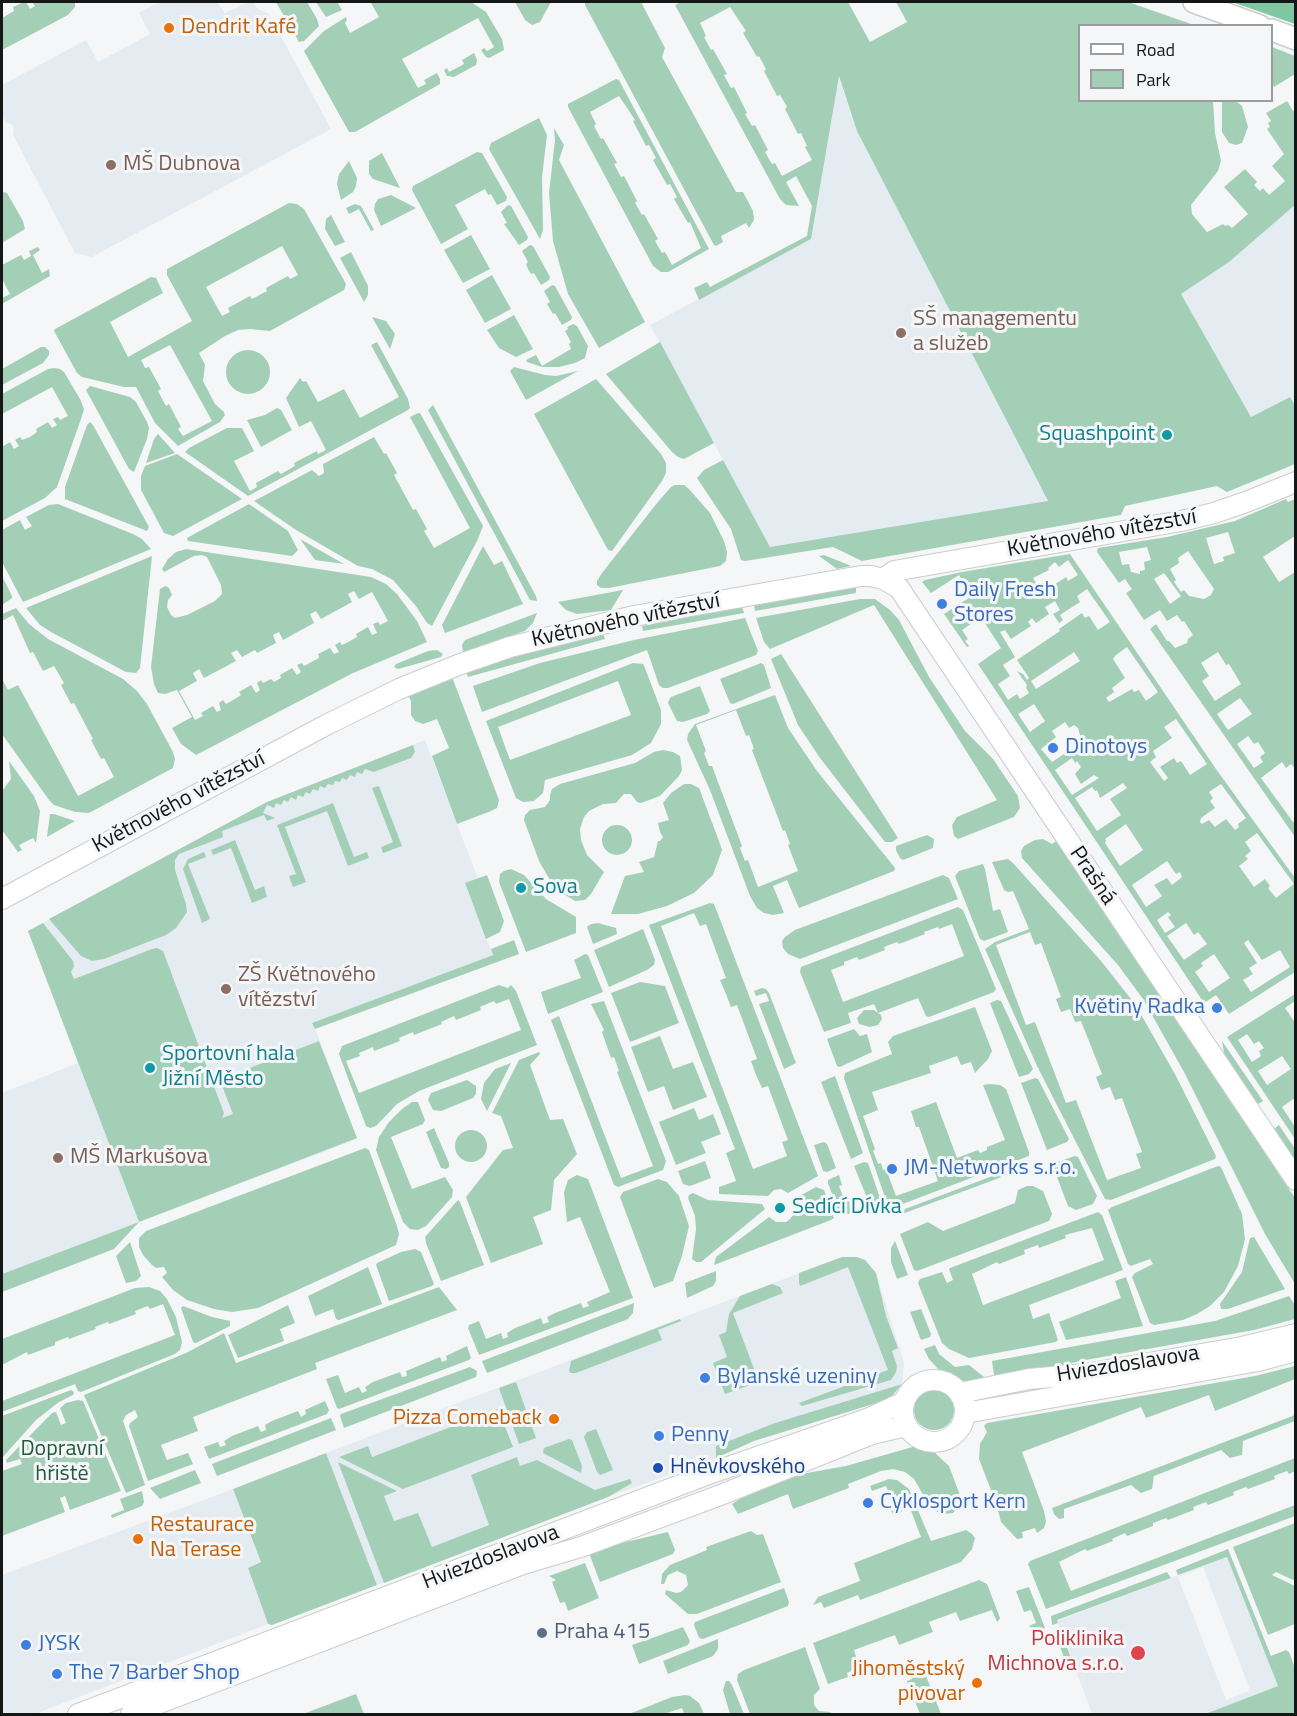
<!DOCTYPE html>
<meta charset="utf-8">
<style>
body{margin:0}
#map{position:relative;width:1297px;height:1716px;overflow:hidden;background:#f5f6f7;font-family:"Titillium Web",sans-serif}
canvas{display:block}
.frame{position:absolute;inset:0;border:3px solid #151616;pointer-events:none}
.legend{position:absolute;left:1078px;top:24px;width:195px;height:78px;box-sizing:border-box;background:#f5f6f7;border:2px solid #9b9c9d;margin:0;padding:8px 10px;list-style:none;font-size:18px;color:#151616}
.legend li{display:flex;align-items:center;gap:12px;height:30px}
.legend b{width:30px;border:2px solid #9b9c9d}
</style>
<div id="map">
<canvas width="1297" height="1716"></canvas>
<div class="frame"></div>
<ul class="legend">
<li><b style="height:8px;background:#fff"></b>Road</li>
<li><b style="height:16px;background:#a4cfb7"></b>Park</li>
</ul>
</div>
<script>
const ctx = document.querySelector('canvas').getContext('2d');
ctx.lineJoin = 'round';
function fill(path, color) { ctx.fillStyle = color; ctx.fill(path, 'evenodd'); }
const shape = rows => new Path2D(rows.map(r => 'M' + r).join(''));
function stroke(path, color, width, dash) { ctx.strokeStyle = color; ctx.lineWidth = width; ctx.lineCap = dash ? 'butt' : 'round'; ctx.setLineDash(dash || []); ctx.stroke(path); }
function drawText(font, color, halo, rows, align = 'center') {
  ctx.font = font + ' "Titillium Web",sans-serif'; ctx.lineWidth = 6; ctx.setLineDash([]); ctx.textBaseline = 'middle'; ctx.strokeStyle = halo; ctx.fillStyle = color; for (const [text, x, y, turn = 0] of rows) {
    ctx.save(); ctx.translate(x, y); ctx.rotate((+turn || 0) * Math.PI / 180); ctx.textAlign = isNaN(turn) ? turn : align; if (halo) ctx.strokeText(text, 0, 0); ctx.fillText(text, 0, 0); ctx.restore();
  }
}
const built = shape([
 [159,2,217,2,225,13,248,2,253,2,257,8,269,14,331,129,92,257,75,253,13,135,14,129,12,124,5,122,2,115,2,85,86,40,98,62,150,34,139,13],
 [838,75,857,131,1048,502,770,547,650,325,811,239],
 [1295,205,1295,405,1290,397,1251,417,1181,294,1229,262],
 [425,740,478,879,465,884,493,955,313,1023,357,1139,2,1274,2,1093,78,1063,28,931,267,802],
 [842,1257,857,1257,865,1260,876,1273,904,1363,902,1384,775,1423,716,1446,716,1458,563,1513,377,1585,326,1453],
 [233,1489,261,1562,248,1568,268,1624,35,1714,2,1714,2,1575],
 [1227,1557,1278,1686,1205,1714,1092,1714,1057,1621],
 [1203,1567,1250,1690,1226,1700,1178,1577]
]);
const green = shape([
 [24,2,26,2,30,9,35,6,32,2,75,2,75,7,68,15,2,50,2,18,14,11,13,7],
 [276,2,307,2,317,19,319,26,304,41,299,42],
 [316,2,337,2,342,10,326,17],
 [373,2,471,2,486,12,502,39,504,50,489,58,486,57,481,50,484,48,487,51,494,47,478,18,402,59,418,88,426,84,424,80,437,73,440,79,440,84,355,132,349,132,304,51,324,31,346,17,347,20,345,23,350,33,379,17,371,3],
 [515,2,551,2,540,22,532,25,525,20],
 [585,2,641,2,665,48,662,57,736,192,743,192,753,211,754,220,749,228,746,223,721,236,723,242,716,246,714,245,585,5],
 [681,2,848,2,870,42,907,22,896,2,1128,2,1194,25,1080,26,1080,100,1213,101,1215,133,1221,161,1218,171,1191,205,1192,214,1207,232,1223,224,1225,226,1228,225,1232,228,1248,214,1224,187,1245,169,1257,182,1254,185,1260,191,1263,188,1269,195,1285,181,1272,166,1284,154,1267,129,1270,127,1268,123,1271,121,1266,113,1287,101,1293,111,1295,110,1295,205,1229,262,1181,294,1251,417,1290,397,1295,405,1295,464,1227,492,1217,486,1125,506,1121,515,862,561,833,547,745,561,741,560,731,529,697,478,704,470,723,460,770,547,1048,501,857,131,839,76,811,239,699,300,694,288,707,282,710,287,807,236,812,206,796,176,786,182,799,206,786,205,780,199,675,5],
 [730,7,746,31,743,33,757,57,759,56,766,69,764,71,777,96,780,95,787,107,785,109,798,134,801,133,807,146,805,147,812,160,782,176,775,163,772,164,765,152,768,150,755,125,752,126,745,114,747,113,734,87,731,88,724,75,727,74,713,49,711,50,704,37,706,36,700,23],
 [1272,47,1295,56,1295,74,1274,87,1272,83],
 [474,53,477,60,476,65,454,77,447,76,444,70,447,68,449,72,464,64,462,60],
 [616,79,619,80,709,249,668,272,661,272,653,266,568,107,568,104],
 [619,96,635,120,633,121,646,146,649,145,656,158,653,160,667,185,670,184,677,197,674,199,688,223,690,222,701,248,672,265,665,252,662,253,655,241,658,239,644,214,642,215,635,203,637,201,624,176,621,177,614,164,617,163,603,138,601,139,594,126,596,124,590,112],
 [1222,101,1236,101,1242,106,1248,127,1242,143,1236,145,1229,143,1222,132],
 [539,118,547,135,542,177,543,230,540,239,489,149,491,143],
 [554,128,564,145,559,160,645,322,599,348,568,294,553,241,549,193,555,140],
 [477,152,482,153,507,197,506,201,497,205,491,194,488,195,485,189,455,205,468,229,441,244,412,190,413,186],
 [382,153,400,188,373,179,369,174,369,161],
 [349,161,357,178,356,186,353,192,341,200,337,184,339,174],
 [3,192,7,193,23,221,25,229,2,243],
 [391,195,416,208,381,226,374,210,375,204,378,199],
 [289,203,297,204,304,209,346,284,344,290,270,331,250,329,238,330,225,336,199,353,205,365,203,381,215,404,224,412,225,415,220,422,178,446,155,423,136,387,124,387,82,377,77,373,54,331,55,329,151,277,156,278,163,293,110,322,128,357,192,321,167,275,167,269],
 [282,246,298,275,290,279,288,276,266,288,267,291,252,299,250,296,228,308,230,312,222,316,206,287],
 [170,345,212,421,183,436,178,429,181,427,169,404,166,406,158,391,161,389,149,367,145,368,141,360],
 [355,204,361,206,374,230,371,231,359,209,349,214,346,208],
 [508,205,511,206,528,237,527,240,519,245,504,224,507,223,501,212],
 [331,215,345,242,335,246,325,229,326,219],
 [471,235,490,269,463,283,444,250],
 [530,245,533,246,550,277,549,280,541,285,534,273,531,274,528,269,526,264,528,262,522,251],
 [38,247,40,250,33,255,42,273,49,269,50,276,2,304,2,298,10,294,2,279,2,265,21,255,24,260,31,256,29,251],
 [351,252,368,286,368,295,364,302,340,258],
 [492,275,511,309,485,323,466,290],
 [552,285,555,286,572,317,571,320,562,325,555,313,553,314,547,304,550,302,544,291],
 [514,315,533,349,516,357,499,348,487,330],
 [372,317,386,321,395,334,390,349],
 [573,324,577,326,588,346,585,358,575,363,559,367,542,367,527,362,526,360,536,355,542,366,571,349,569,344,571,342,565,331,568,329,567,327],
 [377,342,408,399,410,408,408,410,248,496,185,452,189,448,227,428,242,428,254,451,234,461,250,491,257,487,256,483,278,471,281,474,295,466,294,463,317,451,318,454,326,450,311,421,299,427,286,398,300,378,303,382,306,381,318,402,344,389,360,418,399,397,371,345],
 [660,342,714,443,684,459,678,457,672,452,606,374],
 [41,347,45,347,49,351,49,355,43,363,2,385,2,369],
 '226 372a22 22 0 1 1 44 0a22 22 0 1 1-44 0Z',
 [514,367,545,375,556,376,578,371,526,400,510,371],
 [54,368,60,369,64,372,80,399,84,409,82,416,57,487,45,498,2,521,2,447,10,442,14,449,19,446,15,440,20,437,22,440,30,437,37,432,36,429,48,422,52,428,57,425,53,419,58,417,60,420,68,416,52,387,2,414,2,394,48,369],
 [596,379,661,454,666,463,666,473,662,481,612,551,608,550,534,414],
 [90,386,130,397,136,402,147,422,149,428,147,439,134,472,129,469,86,390],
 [433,405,536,596,537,601,530,600,428,410],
 [277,408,281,410,292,430,261,447,247,420,265,415],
 [418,413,420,413,483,526,477,541,432,626,427,623,416,606,393,580,372,569,358,566,296,530,254,501,312,470,319,476,324,473,323,464,374,437,384,454,386,453,397,473,394,475,413,510,416,509,427,529,424,531,434,548,470,528,410,417],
 [90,422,93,425,149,527,147,531,65,499,65,487,87,425],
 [158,434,175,453,146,463,154,439],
 [177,454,242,499,173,536,164,533,141,490,141,476,145,466],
 [675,485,684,485,689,489,710,513,724,541,727,552,726,561,720,566,609,588,601,588,597,585,597,581,602,573,657,503,671,487],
 [1286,499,1288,502,1295,499,1295,536,1263,557,1279,582,1295,572,1295,769,1291,764,1286,768,1282,762,1261,778,1293,822,1295,821,1295,837,1150,629,1156,624,1167,641,1169,641,1175,648,1187,643,1188,639,1193,635,1184,621,1182,622,1177,615,1167,621,1160,610,1144,620,1126,593,1132,589,1125,579,1119,583,1097,552,1098,548,1167,537,1235,521],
 [1228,532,1235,553,1223,557,1224,561,1214,564,1206,538],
 [1147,547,1151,560,1144,562,1145,570,1140,571,1140,574,1131,572,1129,564,1122,565,1119,552],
 [1188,551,1214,589,1211,595,1204,599,1189,596,1184,590,1181,592,1174,582,1176,580,1170,569,1179,563,1178,558],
 [1164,573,1181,596,1170,604,1154,579],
 [1218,652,1226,665,1229,664,1241,684,1215,701,1202,681,1209,676,1201,663],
 [1240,698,1252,714,1228,730,1217,714],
 [1248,736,1254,744,1258,742,1265,753,1260,757,1263,762,1254,768,1237,744],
 [58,504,133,534,142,539,151,549,23,602,2,562,2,530,20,520,25,530,32,526,26,517,49,505],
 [249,504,288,531,298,550,292,556,188,541,187,538],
 [300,539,344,564,315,560],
 [483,546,494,565,502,561,523,604,445,633,442,625],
 [186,549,371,577,386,584,397,594,417,621,427,642,353,673,196,755,181,744,172,728,192,717,177,690,165,694,158,693,154,684,151,667,160,589,165,586,169,588,172,595,168,600,167,607,171,615,175,618,187,615,215,601,222,594,221,585,207,557,202,555,194,556,164,572,162,569,168,559,176,552],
 [354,591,359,599,372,592,388,621,380,625,378,622,373,624,377,633,372,635,368,627,356,634,357,637,350,641,342,645,340,642,335,645,339,652,334,654,330,648,318,654,319,658,304,666,302,663,297,665,301,672,297,675,292,668,280,675,281,678,274,682,271,679,263,683,261,680,257,683,260,690,256,693,251,685,239,692,241,695,233,700,226,704,223,700,219,703,221,710,217,712,213,706,201,713,203,716,195,720,179,691,197,681,193,673,199,669,204,678,236,661,231,653,237,650,242,657,255,650,257,653,276,643,273,635,279,632,283,640,314,623,310,614,316,611,321,619,352,602,348,594],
 [1070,554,1216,769,1295,878,1295,972,1229,1014,1216,995,1204,1003,978,664,1001,648,981,617,962,630,968,639,965,641,969,646,967,647,944,614,972,596,959,575,931,593,922,582,925,580,962,572],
 [1068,560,1078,575,1068,581,1066,577,1042,593,1033,578,1049,570,1048,568,1055,562,1059,567],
 [1087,589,1110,622,1098,630,1089,616,1085,618,1082,613,1059,629,1060,631,1017,660,1029,678,1027,680,1023,674,1017,671,1027,685,1026,688,1029,693,1020,699,1017,694,1008,700,998,684,1010,676,1003,665,1015,657,1000,632,1005,630,1011,639,1031,626,1028,622,1032,618,1036,623,1049,614,1045,607,1055,601,1060,610,1053,614,1059,623,1063,620,1060,615,1080,602,1077,596],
 [1127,647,1158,692,1146,701,1139,690,1134,692,1132,689,1109,702,1106,698,1114,692,1112,688,1125,678,1113,659,1116,655],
 [1074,652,1080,661,1036,689,1031,681],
 [1034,704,1045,721,1030,732,1018,714],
 [1176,719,1207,764,1190,775,1181,761,1177,763,1174,758,1160,767,1168,778,1164,781,1150,762,1156,757,1153,751,1172,738,1164,727],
 [1065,722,1069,728,1074,725,1078,728,1082,742,1052,762,1041,749,1056,737,1052,731],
 [1072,758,1075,763,1077,761,1081,767,1075,774,1081,784,1094,775,1099,778,1072,795,1055,770],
 [1123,783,1127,788,1110,799,1121,815,1097,831,1075,798,1092,787,1095,791,1097,790,1100,798],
 [1221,784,1246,818,1238,824,1239,827,1235,830,1226,819,1215,827,1209,820,1202,824,1200,822,1201,818,1215,808,1210,801,1213,798,1209,792],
 [1126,824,1143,850,1120,866,1105,843,1106,841,1105,839],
 [1257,833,1294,884,1276,898,1268,888,1270,886,1265,879,1254,887,1239,866,1248,859,1245,856,1251,851,1245,842],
 [1167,861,1176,874,1180,872,1182,877,1172,885,1167,878,1154,885,1162,896,1146,907,1132,885],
 [1168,912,1171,915,1168,917,1175,927,1165,933,1157,920],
 [1186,923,1194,935,1198,932,1207,944,1184,960,1167,936],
 [1248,940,1262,960,1280,950,1290,967,1251,992,1243,980,1253,974,1249,968,1257,963,1244,943],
 [1214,954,1230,978,1209,992,1195,972,1203,966,1201,963],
 [824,555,849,565,851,566,837,569,819,556],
 [152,556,140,668,136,673,126,672,51,632,40,625,26,608],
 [2,576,12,596,12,598,2,605],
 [856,587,856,593,755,611,754,605],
 [623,590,611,610,577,614,566,610,558,602],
 [860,599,875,599,890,610,899,620,929,677,965,731,993,759,1018,796,1020,808,1014,817,958,839,954,836,952,825,957,817,997,800,874,605,770,649,764,642,756,618],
 [742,607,744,613,643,631,642,626],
 [16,608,29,624,48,639,123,679,137,691,147,704,173,752,175,759,173,768,89,813,75,812,54,805,49,800,2,734,2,679,8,690,18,685,78,796,114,777,104,758,101,759,91,740,93,739,74,703,71,704,61,685,64,683,54,666,43,671,33,652,30,653,13,615,2,621,2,614],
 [537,613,533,623,525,631,463,652,462,645,465,640],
 [745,618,758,651,756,655,668,688,663,688,659,685,647,650,482,712,473,686,540,663,634,640],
 [603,633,605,639,468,677,466,672,504,658],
 [437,650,443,654,441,657,398,669,394,667,396,664,428,651],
 [781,654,898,838,892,842,885,842,820,758,798,725,771,659],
 [633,663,643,664,645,668,661,710,661,724,651,743,632,755,545,780,543,793,534,801,523,802,516,798,486,721],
 [618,681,631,715,510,760,498,727],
 [761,663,764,665,771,688,733,704,730,703,720,679],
 [452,677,499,800,497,808,491,811,457,824,432,756,449,748,437,719,423,724,415,721,411,715,411,701,408,695],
 [700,686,710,711,707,714,683,722,677,721,668,703,669,700,671,697],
 [775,695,788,728,817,771,895,868,894,871,799,908,787,880,773,886,784,913,773,915,764,913,757,908,750,896,710,790,687,740,688,734,695,724],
 [736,710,746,736,749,735,754,749,752,750,783,831,785,830,790,844,788,845,798,871,758,887,748,860,745,861,740,848,742,846,712,766,709,766,704,753,706,751,696,725],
 [413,745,415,752,411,758,374,772,365,769,362,774,357,772,355,777,350,775,347,780,342,778,340,782,335,781,333,785,328,784,325,788,320,786,318,791,313,789,310,794,306,792,303,797,298,795,296,800,291,797,288,802,284,800,281,805,276,803,274,808,267,805,263,813,275,818,267,821,264,815,222,831,223,837,179,854,175,860,175,870,186,904,187,912,176,928,166,935,104,959,92,961,81,956,49,919,267,802],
 [663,750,673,752,680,756,682,770,679,776,660,796,641,803,637,802,631,794,624,794,616,803,603,804,589,811,584,817,580,829,581,840,587,855,604,872,591,894,585,900,575,901,559,891,554,887,539,861,524,820,525,815,530,810,545,807,550,800,550,795,552,789,560,784,635,763,654,752],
 [9,761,34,796,40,811,36,843,33,838,19,845,22,850,18,852,2,830,2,791,11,779],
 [684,784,691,784,699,788,719,841,722,850,713,875,694,893,667,906,638,914,611,914,625,876,644,872,639,862,654,857,658,841,660,841,663,837,660,832,658,823,669,820,663,803,671,793],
 [379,786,402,846,383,853,381,847,393,842,372,788],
 [333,803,354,857,367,852,369,858,348,866,327,811,285,827,306,882,293,887,289,876,296,874,277,825],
 [50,814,54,814,75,821,47,837],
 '602 840a15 15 0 1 1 30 0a15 15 0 1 1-30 0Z',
 [927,835,934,839,933,848,903,860,900,858,896,850,896,846],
 [1043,839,1052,844,1056,841,1295,1198,1295,1284,1265,1234,1184,1072,1143,999,1118,965,1022,858,1021,851,1024,846,1035,840],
 [235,840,255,890,264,886,267,897,252,903,231,848,213,855,211,850],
 [204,852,206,857,188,864,210,919,202,923,183,869,188,859],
 [1008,859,1013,863,1101,961,1135,1004,1176,1076,1216,1156,1215,1159,1111,1200,1105,1199,1037,1066,985,949,995,942,1029,929,1013,891,1008,892,1004,890,992,862],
 [1030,932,1035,945,1041,943,1061,997,1056,999,1061,1012,1070,1009,1075,1022,1081,1021,1102,1074,1096,1077,1101,1090,1110,1087,1115,1100,1122,1098,1142,1152,1136,1154,1141,1168,1107,1180,1076,1100,1066,1103,1035,1022,1026,1025,996,945],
 [983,864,985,869,993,911,1000,909,1008,932,984,941,980,939,955,876,959,871],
 [511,869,524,875,546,899,576,917,576,933,526,952,499,882,500,874,504,871],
 [487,875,504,921,500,932,486,939,465,883],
 [943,875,949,878,958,899,800,959,788,954,783,948,782,941,785,937,795,930],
 [710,903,714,904,716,909,818,1176,788,1193,781,1189,774,1190,768,1196,719,1194,719,1187,736,1181,726,1153,735,1149,649,925],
 [694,913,700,926,706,924,726,978,720,980,726,994,731,1007,737,1005,757,1059,751,1061,756,1075,762,1088,768,1086,788,1140,782,1142,787,1156,753,1169,661,926],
 [958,907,963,910,996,989,994,992,929,1017,926,1016,918,998,878,1013,874,1004,848,1013,851,1023,824,1032,800,972,801,967],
 [952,924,964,956,843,1002,831,970,844,965,844,962,857,957,859,960,885,950,884,947,897,942,899,944,925,934,924,932,938,927,939,929],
 [43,923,73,961,74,966,71,972,74,979,152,949,157,948,163,951,224,1113,222,1118,233,1114,221,1083,224,1078,319,1041,357,1138,139,1222,114,1249,2,1292,2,1274,139,1222,28,931],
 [598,923,616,928,617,934,593,944,587,927,591,924],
 [643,929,655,960,654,965,647,970,609,987,594,950],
 [514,940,519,954,315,1029,312,1023,493,955,491,949],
 [585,954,588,955,603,992,548,1014,541,992,581,978,574,960],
 [640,982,665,986,679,1023,630,1042,611,993],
 [499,985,508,988,511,985,516,991,537,1045,419,1091,397,1104,376,1126,370,1128,366,1126,339,1054,342,1046],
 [509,999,521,1030,359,1093,346,1061,360,1056,359,1053,373,1047,374,1051,400,1041,399,1038,413,1032,414,1035,442,1024,441,1022,454,1016,456,1020,481,1010,480,1007,494,1001,496,1004],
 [762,988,766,989,769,993,796,1063,784,1069,759,1004,769,1001,766,993,756,996,754,991],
 [1295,994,1295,1001,1285,1008,1294,1021,1295,1020,1295,1098,1282,1107,1295,1127,1295,1139,1227,1037],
 [1247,1034,1254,1044,1259,1041,1264,1048,1259,1051,1261,1056,1252,1062,1238,1040],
 [1282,1056,1291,1069,1267,1085,1258,1071],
 [997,1000,1001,1001,1033,1069,1029,1074,1019,1077,990,1003],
 [604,1001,666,1161,663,1170,618,1187,614,1185,551,1020,559,1016,621,1178,653,1166,617,1072,619,1071,614,1057,611,1058,602,1032,604,1030,591,1004],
 [975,1007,992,1051,988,1059,975,1073,971,1062,961,1065,957,1056,929,1066,931,1073,872,1092,878,1110,863,1116,875,1149,873,1151,878,1164,881,1163,883,1170,886,1169,896,1196,938,1181,919,1127,916,1127,911,1111,936,1102,957,1158,978,1150,980,1153,987,1150,987,1147,1005,1140,983,1085,989,1084,1000,1085,1006,1089,1029,1152,1029,1156,892,1208,888,1206,844,1078,845,1073,892,1054,888,1042,893,1036],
 [864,1010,874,1010,881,1015,882,1019,878,1025,870,1027,859,1024,857,1018],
 [854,1029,860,1036,867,1034,872,1052,840,1067,837,1066,827,1039],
 [660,1036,673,1069,693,1062,707,1097,673,1110,664,1086,648,1092,631,1047],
 [1222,1041,1263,1101,1258,1104,1224,1053],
 [539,1052,540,1054,530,1065,550,1120,563,1119,577,1154,554,1180,551,1210,533,1217,543,1244,491,1263,466,1197,503,1150,513,1148,501,1116,492,1113,519,1060],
 [511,1063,487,1111,481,1099,484,1083,495,1069],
 [835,1076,863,1153,851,1159,821,1082],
 [1035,1078,1038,1079,1069,1139,1067,1142,1047,1150,1021,1083],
 [467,1080,476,1086,476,1094,473,1098,441,1111,433,1110,428,1100,431,1093],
 [412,1102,418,1102,425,1120,423,1124,391,1137,412,1189,445,1177,453,1190,452,1197,426,1226,418,1230,410,1229,403,1222,376,1150,379,1137,389,1122,402,1109],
 [694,1108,699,1120,713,1114,721,1134,701,1142,706,1153,676,1165,659,1122],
 [1279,1125,1295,1149,1295,1161,1274,1129],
 [434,1128,449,1163,449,1167,446,1169,441,1168,426,1132],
 '455 1146a16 16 0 1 1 32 0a16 16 0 1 1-32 0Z',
 [824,1142,827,1144,836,1168,827,1172,823,1171,814,1145],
 [365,1148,369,1150,397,1226,399,1234,396,1245,258,1308,232,1312,214,1309,187,1300,173,1290,162,1277,167,1273,164,1267,156,1268,152,1265,143,1255,139,1247,139,1238,146,1231],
 [1075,1156,1078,1157,1097,1196,1093,1204,1076,1210,1068,1206,1052,1164],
 [705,1161,711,1178,690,1186,683,1184,678,1171],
 [864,1162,868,1163,880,1198,877,1202,870,1205,854,1166],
 [1027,1163,1018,1171,902,1214,905,1209],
 [1218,1166,1221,1167,1242,1214,1245,1239,1238,1266,1224,1292,1210,1306,1197,1314,1183,1320,1154,1325,1150,1323,1132,1277,1135,1273,1153,1264,1150,1259,1131,1266,1128,1264,1108,1210,1112,1207],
 [577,1175,588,1179,633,1298,479,1355,468,1328,469,1325,479,1321,486,1339,501,1333,503,1339,508,1337,507,1333,515,1328,541,1318,543,1324,549,1322,547,1317,555,1313,581,1303,583,1308,589,1306,587,1302,610,1292,580,1217,567,1222,564,1192,568,1180],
 [839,1175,842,1185,839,1186,845,1202,849,1201,852,1213,844,1215,839,1213,828,1183,828,1180],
 [658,1179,667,1182,679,1196,689,1226,682,1256,673,1281,654,1288,620,1197,623,1192],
 [1027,1186,1033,1186,1043,1191,1052,1214,1049,1221,917,1271,914,1270,900,1234,928,1222,943,1231,1015,1203,1018,1190],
 [816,1187,824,1190,833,1215,834,1218,831,1220,714,1265,716,1257,769,1217,776,1222,786,1222,790,1219,797,1210,794,1199],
 [693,1193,708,1200,762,1204,765,1209,701,1262,696,1262,692,1259,696,1229,695,1216,688,1198,689,1195],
 [458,1200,460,1202,484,1265,441,1281,426,1243,425,1237],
 [1098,1212,1102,1215,1123,1270,1029,1305,1033,1319,1049,1313,1058,1340,1056,1342,969,1358,949,1349,942,1343,918,1283,920,1279,942,1272,947,1283,953,1280,949,1269,950,1268],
 [1092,1228,1104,1260,983,1305,972,1274,997,1262,999,1264,1025,1254,1024,1250,1038,1245,1039,1248,1066,1238,1065,1235],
 [1254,1237,1285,1289,1228,1309,1221,1309,1220,1304,1242,1272,1250,1238],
 [895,1241,908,1275,897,1279,891,1262,891,1248],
 [130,1242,141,1276,136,1281,126,1283,116,1256],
 [415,1249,421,1252,434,1284,432,1286,389,1301,376,1265,377,1263,401,1252],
 [842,1257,857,1257,865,1260,876,1273,886,1316,898,1348,892,1351,897,1366,896,1372,891,1380,802,1406,799,1403,888,1370,848,1267,800,1286,799,1283,799,1273],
 [368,1267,382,1304,339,1320,336,1319,333,1309,315,1316,308,1296],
 [716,1271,716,1281,713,1286,687,1298,685,1283],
 [1126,1277,1143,1326,1066,1340,1059,1322,1121,1298,1115,1281],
 [772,1284,780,1287,783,1293,733,1313,759,1382,725,1394,713,1363,727,1357,719,1335,726,1332,729,1314,740,1296],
 [149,1287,160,1291,167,1299,176,1317,182,1342,180,1350,175,1354,81,1392,78,1391,75,1384,2,1412,2,1401,175,1335,163,1304,150,1309,148,1306,135,1311,136,1314,109,1324,108,1322,95,1327,96,1329,69,1339,68,1337,55,1342,55,1345,28,1355,27,1352,2,1365,2,1339,135,1288],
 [439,1287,457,1310,315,1363,317,1369,193,1417,198,1431,161,1445,167,1460,188,1453,193,1464,148,1481,129,1426,130,1423,138,1417,135,1410,126,1415,123,1421,145,1485,126,1493,84,1395,186,1353,224,1333,236,1363],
 [1289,1296,1295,1305,1295,1319,1254,1330,1080,1361,995,1382,992,1361,1215,1321],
 [634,1303,633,1313,628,1319,487,1373,482,1361],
 [288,1305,295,1323,280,1329,284,1341,238,1358,228,1335],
 [183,1306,212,1317,230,1321,230,1326,196,1343,193,1342,181,1308],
 [921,1309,931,1334,930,1337,921,1340,910,1312],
 [680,1319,681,1321,658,1330,662,1340,576,1373,571,1373,569,1371,571,1361],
 [935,1345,939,1354,955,1367,969,1365,984,1377,985,1384,971,1384,938,1369,929,1359,924,1349],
 [467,1346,471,1358,469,1360,339,1409,337,1408,326,1379,338,1375,345,1393,359,1387,362,1393,367,1391,365,1387,373,1382,400,1372,402,1377,407,1376,406,1371,440,1357,442,1362,447,1360,446,1356],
 [1295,1366,1295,1379,1215,1411,1209,1395,1146,1418,1141,1407,1022,1452,1044,1511,1046,1522,1044,1528,1037,1533,1035,1528,1022,1532,1023,1538,1017,1539,1001,1522,996,1503,979,1459,980,1444,987,1432,984,1426,987,1423,1255,1376],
 [470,1367,477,1371,476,1377,344,1428,340,1416,341,1414],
 [516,1382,536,1438,519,1444,499,1388],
 [902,1384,893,1395,883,1401,754,1441,716,1458,716,1446,775,1423],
 '914 1410a20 20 0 1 1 40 0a20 20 0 1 1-40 0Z',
 [71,1390,74,1392,73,1395,59,1402,36,1420,2,1458,2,1416],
 [78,1400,83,1401,121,1491,70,1510,65,1496,60,1498,65,1512,2,1536,2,1471,22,1464,20,1459,7,1463,6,1460,52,1413,56,1412,61,1425,66,1423,60,1408,66,1403],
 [325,1401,329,1410,327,1414,209,1459,204,1447,218,1442,220,1447,226,1445,224,1441,232,1436,258,1426,261,1432,266,1430,265,1425,272,1421,298,1411,301,1417,306,1414,305,1410],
 [498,1409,513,1447,403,1489,339,1457,368,1446,372,1457],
 [1295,1415,1295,1421,1243,1441,1242,1455,1230,1458,1221,1450,1154,1476,1152,1489,1141,1493,1131,1485,1064,1509,1064,1518,1059,1519,1054,1514,1052,1508],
 [331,1418,336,1430,217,1476,212,1464],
 [596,1429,613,1470,600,1475,597,1472,584,1437,587,1432],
 [569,1439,572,1440,582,1466,581,1473,543,1453,544,1448],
 [916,1446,932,1450,949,1466,961,1498,959,1506,953,1513,945,1514,932,1510,914,1479,905,1472,893,1469,881,1471,848,1484,849,1488,793,1509,788,1494,738,1514,732,1504,754,1490,807,1473,846,1466],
 [326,1453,377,1585,272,1625,268,1624,248,1568,261,1562,233,1489],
 [517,1457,520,1466,537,1460,595,1490,630,1479,632,1483,608,1497,384,1583,338,1462,397,1491,384,1496,394,1521,418,1513,432,1547,489,1525,471,1475],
 [1295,1458,1295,1471,1289,1474,1287,1471,1274,1476,1275,1479,1248,1489,1246,1487,1233,1492,1234,1495,1208,1505,1206,1502,1193,1507,1194,1510,1168,1520,1166,1518,1153,1523,1153,1526,1127,1536,1125,1533,1112,1539,1113,1541,1087,1551,1085,1549,1059,1562,1071,1591,1295,1505,1295,1516,1046,1609,1028,1564,1030,1561],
 [195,1470,201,1483,160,1499,150,1488],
 [889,1479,897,1480,909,1489,931,1541,966,1530,972,1534,975,1538,972,1549,961,1562,860,1600,858,1595,824,1608,821,1602,813,1605,818,1597,860,1581,854,1563,921,1537,910,1508,893,1515,889,1505,893,1503,886,1486,872,1491,870,1486],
 [142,1491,144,1502,142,1506,112,1518,111,1515,124,1510,120,1499],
 [1295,1523,1295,1579,1293,1580,1276,1572,1272,1575,1295,1586,1295,1624,1268,1635,1233,1547],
 [751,1531,757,1535,763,1534,781,1582,697,1614,688,1614,665,1594,666,1590,676,1593,681,1592,688,1585,686,1575,677,1571,668,1575,664,1584,661,1584,662,1574,670,1565,707,1550,706,1547],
 [668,1532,675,1550,673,1554,600,1582,589,1553,609,1546],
 [1228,1549,1271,1656,1286,1650,1289,1652,1295,1668,1295,1714,1205,1714,1278,1686,1227,1557,1178,1575,1176,1570],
 [585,1563,599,1598,568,1611,565,1602,560,1603,552,1582,556,1580,549,1576],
 [1167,1572,1171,1578,1057,1620,1058,1623,1052,1625,1051,1616],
 [979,1580,987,1584,1000,1618,999,1620,997,1622,992,1610,960,1621,956,1612,929,1622,933,1632,899,1645,895,1635,854,1650,859,1666,853,1668,854,1670,847,1673,848,1677,828,1684,813,1643],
 [1029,1587,1045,1628,1036,1631,1029,1626,1036,1623,1031,1610,1024,1612,1016,1591],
 [784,1588,789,1602,788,1606,703,1639,699,1638,694,1625,695,1622],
 [683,1627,690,1641,688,1645,639,1664,632,1645],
 [1062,1635,1076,1671,1070,1672,1056,1637],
 [718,1639,718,1649,713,1656,668,1674,663,1661],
 [805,1647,820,1689,814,1695,814,1705,819,1711,830,1712,831,1714,750,1714,737,1680,738,1674,744,1670],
 [921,1663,941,1714,920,1714,907,1681,912,1679,908,1668],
 [726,1681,729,1681,732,1685,744,1714,730,1714,723,1690],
 [356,1694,364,1714,303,1714],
 [685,1695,690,1696,699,1703,704,1714,684,1714,682,1708,664,1714,629,1714,672,1697]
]);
const forest = shape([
 [1232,2,1295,2,1295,24]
]);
const tertiary = shape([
 [883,579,894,571,1181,521,1214,513,1246,502,1296,482],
 [2,899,326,725,399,689,458,665,510,647,634,616,861,576,871,576,883,579,899,588,1296,1180],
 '903 1411a31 31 0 1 1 62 0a31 31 0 1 1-62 0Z',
 [960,1393,1029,1379,1085,1374,1242,1347,1296,1334],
 [965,1413,1258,1361,1296,1351],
 [78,1714,714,1472,867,1419,904,1402],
 [131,1714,523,1564,581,1547,723,1494,872,1434,906,1426]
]);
const secondary = shape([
 [1194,2,1260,26],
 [1272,30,1296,39]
]);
const markers = [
 [169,28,6,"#e8710a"],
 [111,165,6,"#8d6e63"],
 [901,333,6,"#8d6e63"],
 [1167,435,6,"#0f9aa8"],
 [942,604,6,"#3f7fe0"],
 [1053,748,6,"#3f7fe0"],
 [521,888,6,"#0f9aa8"],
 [226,989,6,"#8d6e63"],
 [1217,1008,6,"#3f7fe0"],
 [150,1068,6,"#0f9aa8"],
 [58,1158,6,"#8d6e63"],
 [892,1169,6,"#3f7fe0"],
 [780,1208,6,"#0f9aa8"],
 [705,1378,6,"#3f7fe0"],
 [554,1419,6,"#e8710a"],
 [659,1436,6,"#3f7fe0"],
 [658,1468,6,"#1a4fb4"],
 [868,1503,6,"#3f7fe0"],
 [138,1539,6,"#e8710a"],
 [542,1633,6,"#5c6f8a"],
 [26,1645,6,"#3f7fe0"],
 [1138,1653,8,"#e0444e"],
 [57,1674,6,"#3f7fe0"],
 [977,1683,6,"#e8710a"]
];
const foodNames = [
 ["Dendrit Kafé",181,28],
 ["Pizza Comeback",542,1419,"right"],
 ["Restaurace",150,1526],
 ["Na Terase",150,1551],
 ["Jihoměstský",965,1670,"right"],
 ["pivovar",965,1695,"right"]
];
const educationNames = [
 ["MŠ Dubnova",123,165],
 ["SŠ managementu",913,320],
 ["a služeb",913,345],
 ["ZŠ Květnového",238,976],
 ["vítězství",238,1001],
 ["MŠ Markušova",70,1158]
];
const cultureNames = [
 ["Squashpoint",1155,435,"right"],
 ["Sova",533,888],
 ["Sportovní hala",162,1055],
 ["Jižní Město",162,1080],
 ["Sedící Dívka",792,1208]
];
const streetNames = [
 ["Květnového vítězství",1102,534,-10],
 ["Květnového vítězství",626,621,-12],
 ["Květnového vítězství",179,803,-28],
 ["Prašná",1092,876,56],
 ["Hviezdoslavova",1128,1365,-9],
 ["Hviezdoslavova",491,1558,-21]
];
const shopNames = [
 ["Daily Fresh",954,591],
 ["Stores",954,616],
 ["Dinotoys",1065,748],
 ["Květiny Radka",1205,1008,"right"],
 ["JM-Networks s.r.o.",904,1169],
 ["Bylanské uzeniny",717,1378],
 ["Penny",671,1436],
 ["Cyklosport Kern",880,1503],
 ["JYSK",38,1645],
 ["The 7 Barber Shop",69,1674]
];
const parkNames = [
 ["Dopravní",62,1450],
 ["hřiště",62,1475]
];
const transitNames = [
 ["Hněvkovského",670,1468]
];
const serviceNames = [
 ["Praha 415",554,1633]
];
const healthNames = [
 ["Poliklinika",1124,1640],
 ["Michnova s.r.o.",1124,1665]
];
fill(built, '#e4ecf2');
fill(green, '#a4cfb7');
fill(forest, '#7ec7a0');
stroke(tertiary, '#cbccce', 22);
stroke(secondary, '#cbccce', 24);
stroke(tertiary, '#fff', 20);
stroke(secondary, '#fff', 21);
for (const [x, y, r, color] of markers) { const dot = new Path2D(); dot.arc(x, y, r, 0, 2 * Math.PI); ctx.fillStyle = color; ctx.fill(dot); stroke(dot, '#f5f6f7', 2); }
drawText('22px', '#c56008', '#f5f6f7', foodNames, 'left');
drawText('22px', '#785e54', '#f5f6f7', educationNames, 'left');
drawText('22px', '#0d838f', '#f5f6f7', cultureNames, 'left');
drawText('22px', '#151616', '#f5f6f7', streetNames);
drawText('22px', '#366cbe', '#f5f6f7', shopNames, 'left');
drawText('22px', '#22593f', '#f5f6f7', parkNames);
drawText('22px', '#164399', '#f5f6f7', transitNames, 'left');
drawText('22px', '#4e5e75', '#f5f6f7', serviceNames, 'left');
drawText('22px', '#be3a42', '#f5f6f7', healthNames, 'right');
</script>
